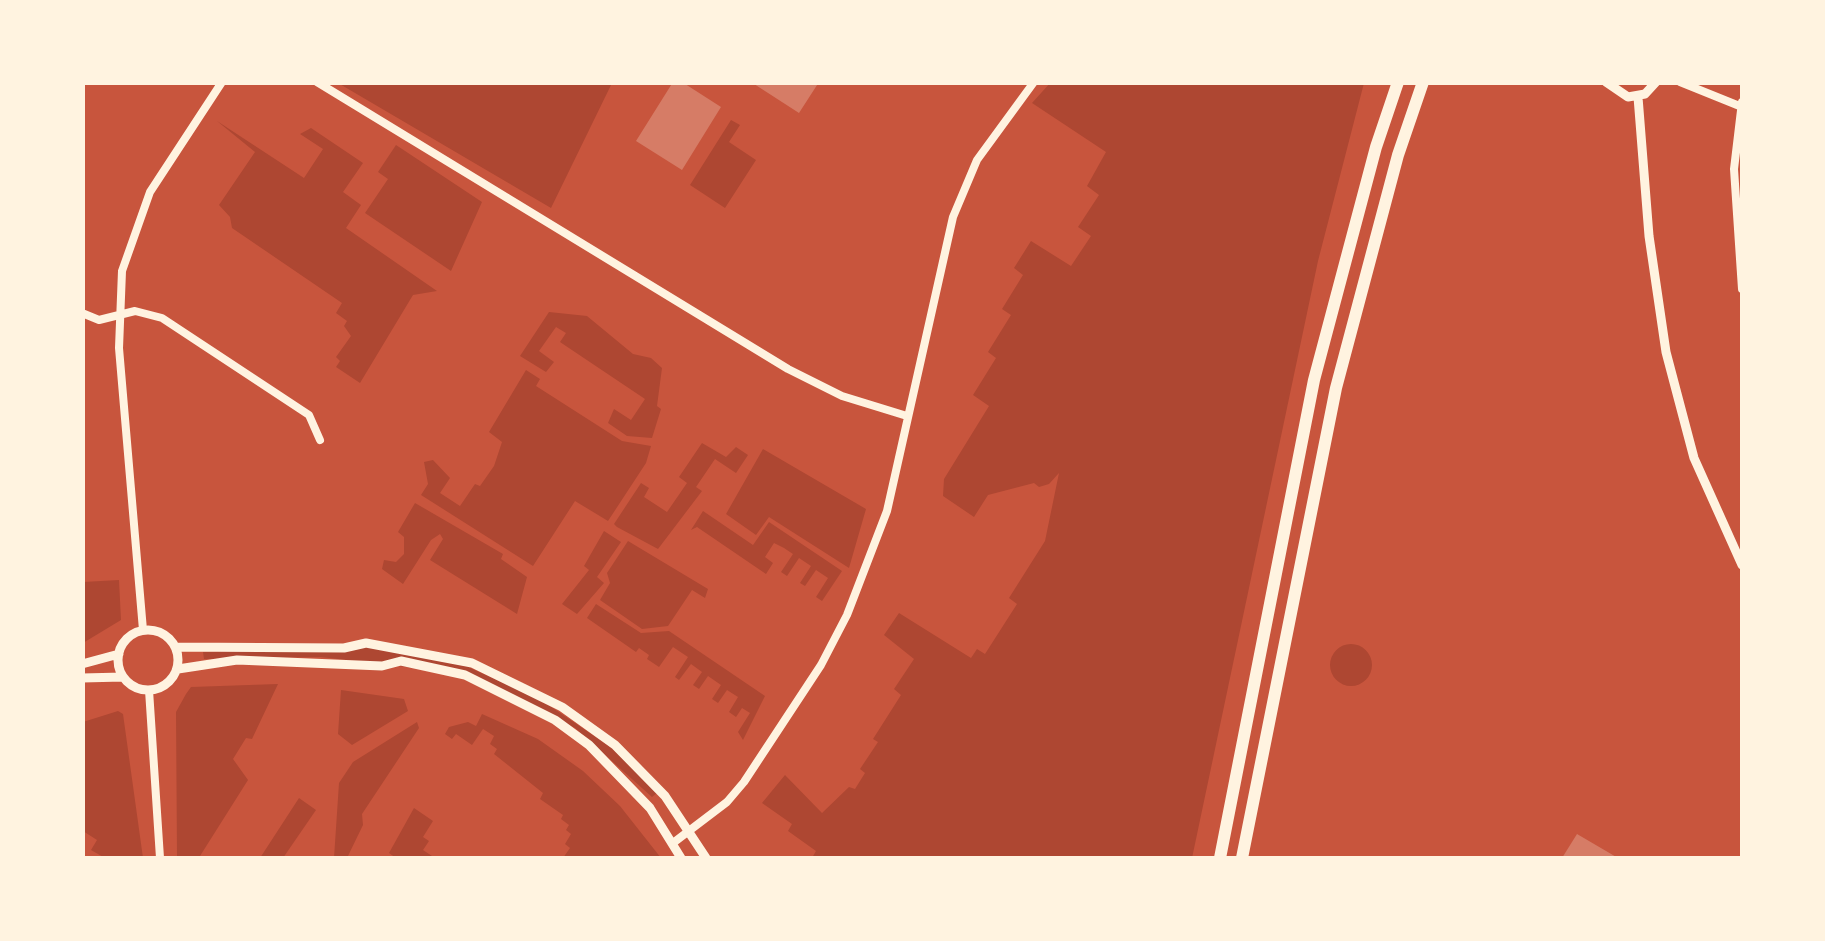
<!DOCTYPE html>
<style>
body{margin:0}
#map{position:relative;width:1825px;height:941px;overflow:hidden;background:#c8553d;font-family:"DejaVu Sans",sans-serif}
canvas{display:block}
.frame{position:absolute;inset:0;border:85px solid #fff3e0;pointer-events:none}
</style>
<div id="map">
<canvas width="1825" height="941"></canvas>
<div class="frame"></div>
</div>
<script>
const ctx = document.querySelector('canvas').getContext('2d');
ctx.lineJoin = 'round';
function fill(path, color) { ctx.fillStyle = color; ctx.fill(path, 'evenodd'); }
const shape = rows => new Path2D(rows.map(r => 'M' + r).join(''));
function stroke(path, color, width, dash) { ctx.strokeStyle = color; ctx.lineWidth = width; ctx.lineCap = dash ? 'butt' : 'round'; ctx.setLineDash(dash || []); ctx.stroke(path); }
const green = shape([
 [1051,82,1364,83,1318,261,1192,858,812,858,816,851,788,831,792,824,762,803,785,775,822,813,849,787,855,789,865,773,860,769,878,742,873,739,901,695,894,689,914,659,884,635,899,613,971,658,977,649,985,654,1017,604,1009,598,1045,541,1059,473,1049,484,1039,487,1034,483,988,495,974,517,943,496,944,479,989,406,973,395,996,358,988,352,1011,315,1002,309,1023,275,1014,268,1031,241,1071,266,1091,236,1078,227,1099,195,1087,186,1106,152,1032,103],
 [338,83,612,83,551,208],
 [731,120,740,125,729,142,756,160,725,208,690,185],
 [217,121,304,178,323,149,300,134,311,128,363,163,343,192,361,205,346,228,437,291,413,295,360,383,336,367,340,361,336,357,351,336,344,326,347,321,336,313,342,303,232,228,230,217,219,205,255,152],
 [396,145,482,202,451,271,365,213,388,179,378,172],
 [549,312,587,316,633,354,651,358,662,368,657,406,661,409,652,438,627,436,608,423,614,409,631,420,645,399,560,342,566,333,556,327,539,351,554,362,546,372,520,356],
 [526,370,540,379,536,386,622,441,651,446,646,463,608,521,575,501,533,566,421,495,428,484,424,462,433,460,450,478,440,493,460,506,475,484,480,486,494,466,502,442,489,432],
 [702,443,726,457,736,447,748,455,736,473,715,459,696,487,702,491,658,549,617,527,614,524,641,483,649,488,644,497,667,512,687,483,679,477],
 [763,449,866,509,849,568,769,517,756,535,726,514],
 [415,503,503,554,501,559,527,577,517,614,430,560,443,539,440,534,431,540,403,584,382,569,384,560,396,562,404,554,404,537,398,532],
 [703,511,753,545,769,522,842,571,822,601,816,597,828,578,816,570,805,586,800,583,811,566,799,558,787,576,781,572,793,554,784,548,774,543,765,557,773,563,766,574,697,527,691,530],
 [604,531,621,542,597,577,604,583,577,614,562,604,589,570,584,566],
 [628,541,708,589,705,598,692,590,668,626,642,629,600,600,610,583,607,573],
 [119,580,121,620,83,643,83,582],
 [596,604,641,633,669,631,765,696,743,740,738,732,750,713,742,708,736,717,729,712,738,697,727,690,718,703,712,699,721,685,708,676,699,689,693,685,702,672,691,664,679,680,675,677,688,657,673,647,659,667,647,659,649,655,639,648,636,652,587,618],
 '1330 665a21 21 0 1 1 42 0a21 21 0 1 1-42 0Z',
 [366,647,455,661,541,700,612,748,657,793,652,797,575,728,474,675,321,657,204,659,203,652],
 [278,684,252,739,246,738,233,759,248,780,200,856,177,856,176,712,186,694,191,687],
 [341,690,404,699,408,711,352,745,338,734],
 [118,711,123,714,143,858,105,858,91,850,97,840,83,831,83,722],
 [482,714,538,739,583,771,620,806,661,858,563,858,570,848,565,844,571,834,566,830,569,825,561,819,563,815,540,799,543,793,494,754,497,749,490,744,494,736,483,729,472,745,456,734,452,739,445,734,449,727,468,722,476,726],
 [417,722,419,728,362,814,363,825,347,858,334,858,339,783,353,762],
 [299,798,316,810,283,858,260,858],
 [414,808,433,821,423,837,429,841,423,850,435,858,396,858,389,853]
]);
const building = shape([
 [673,82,682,82,721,107,682,170,636,141],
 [751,82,819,82,799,113],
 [1577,834,1618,858,1562,858]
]);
const minor = shape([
 [317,82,788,369,842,396,907,416],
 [1680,82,1742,107],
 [1742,102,1734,169,1742,289],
 [82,313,99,320,135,311,162,318,309,415,320,440],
 [143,630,119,348,122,271,150,192,222,82],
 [149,690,160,858],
 [673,843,727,802,744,782,821,665,847,615,887,511,953,217,977,160,1034,82]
]);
const tertiary = shape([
 [1606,82,1628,97,1645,94,1656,82],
 [1638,97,1649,236,1666,352,1694,458,1742,565],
 '118 660a30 30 0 1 1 60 0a30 30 0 1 1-60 0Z',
 [176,647,344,648,366,643,472,663,562,707,615,745,665,796,706,858],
 [82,664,119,654],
 [178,669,237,660,382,666,401,661,465,675,555,720,589,745,650,808,681,858],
 [82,678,123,677]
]);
const motorway = shape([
 [1220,858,1314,380,1376,147,1398,82],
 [1242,858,1336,388,1398,155,1423,82]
]);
fill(green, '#ae4732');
fill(building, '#d67c66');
stroke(minor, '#fff3e0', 8);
stroke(tertiary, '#fff3e0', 9);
stroke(motorway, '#fff3e0', 12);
</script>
